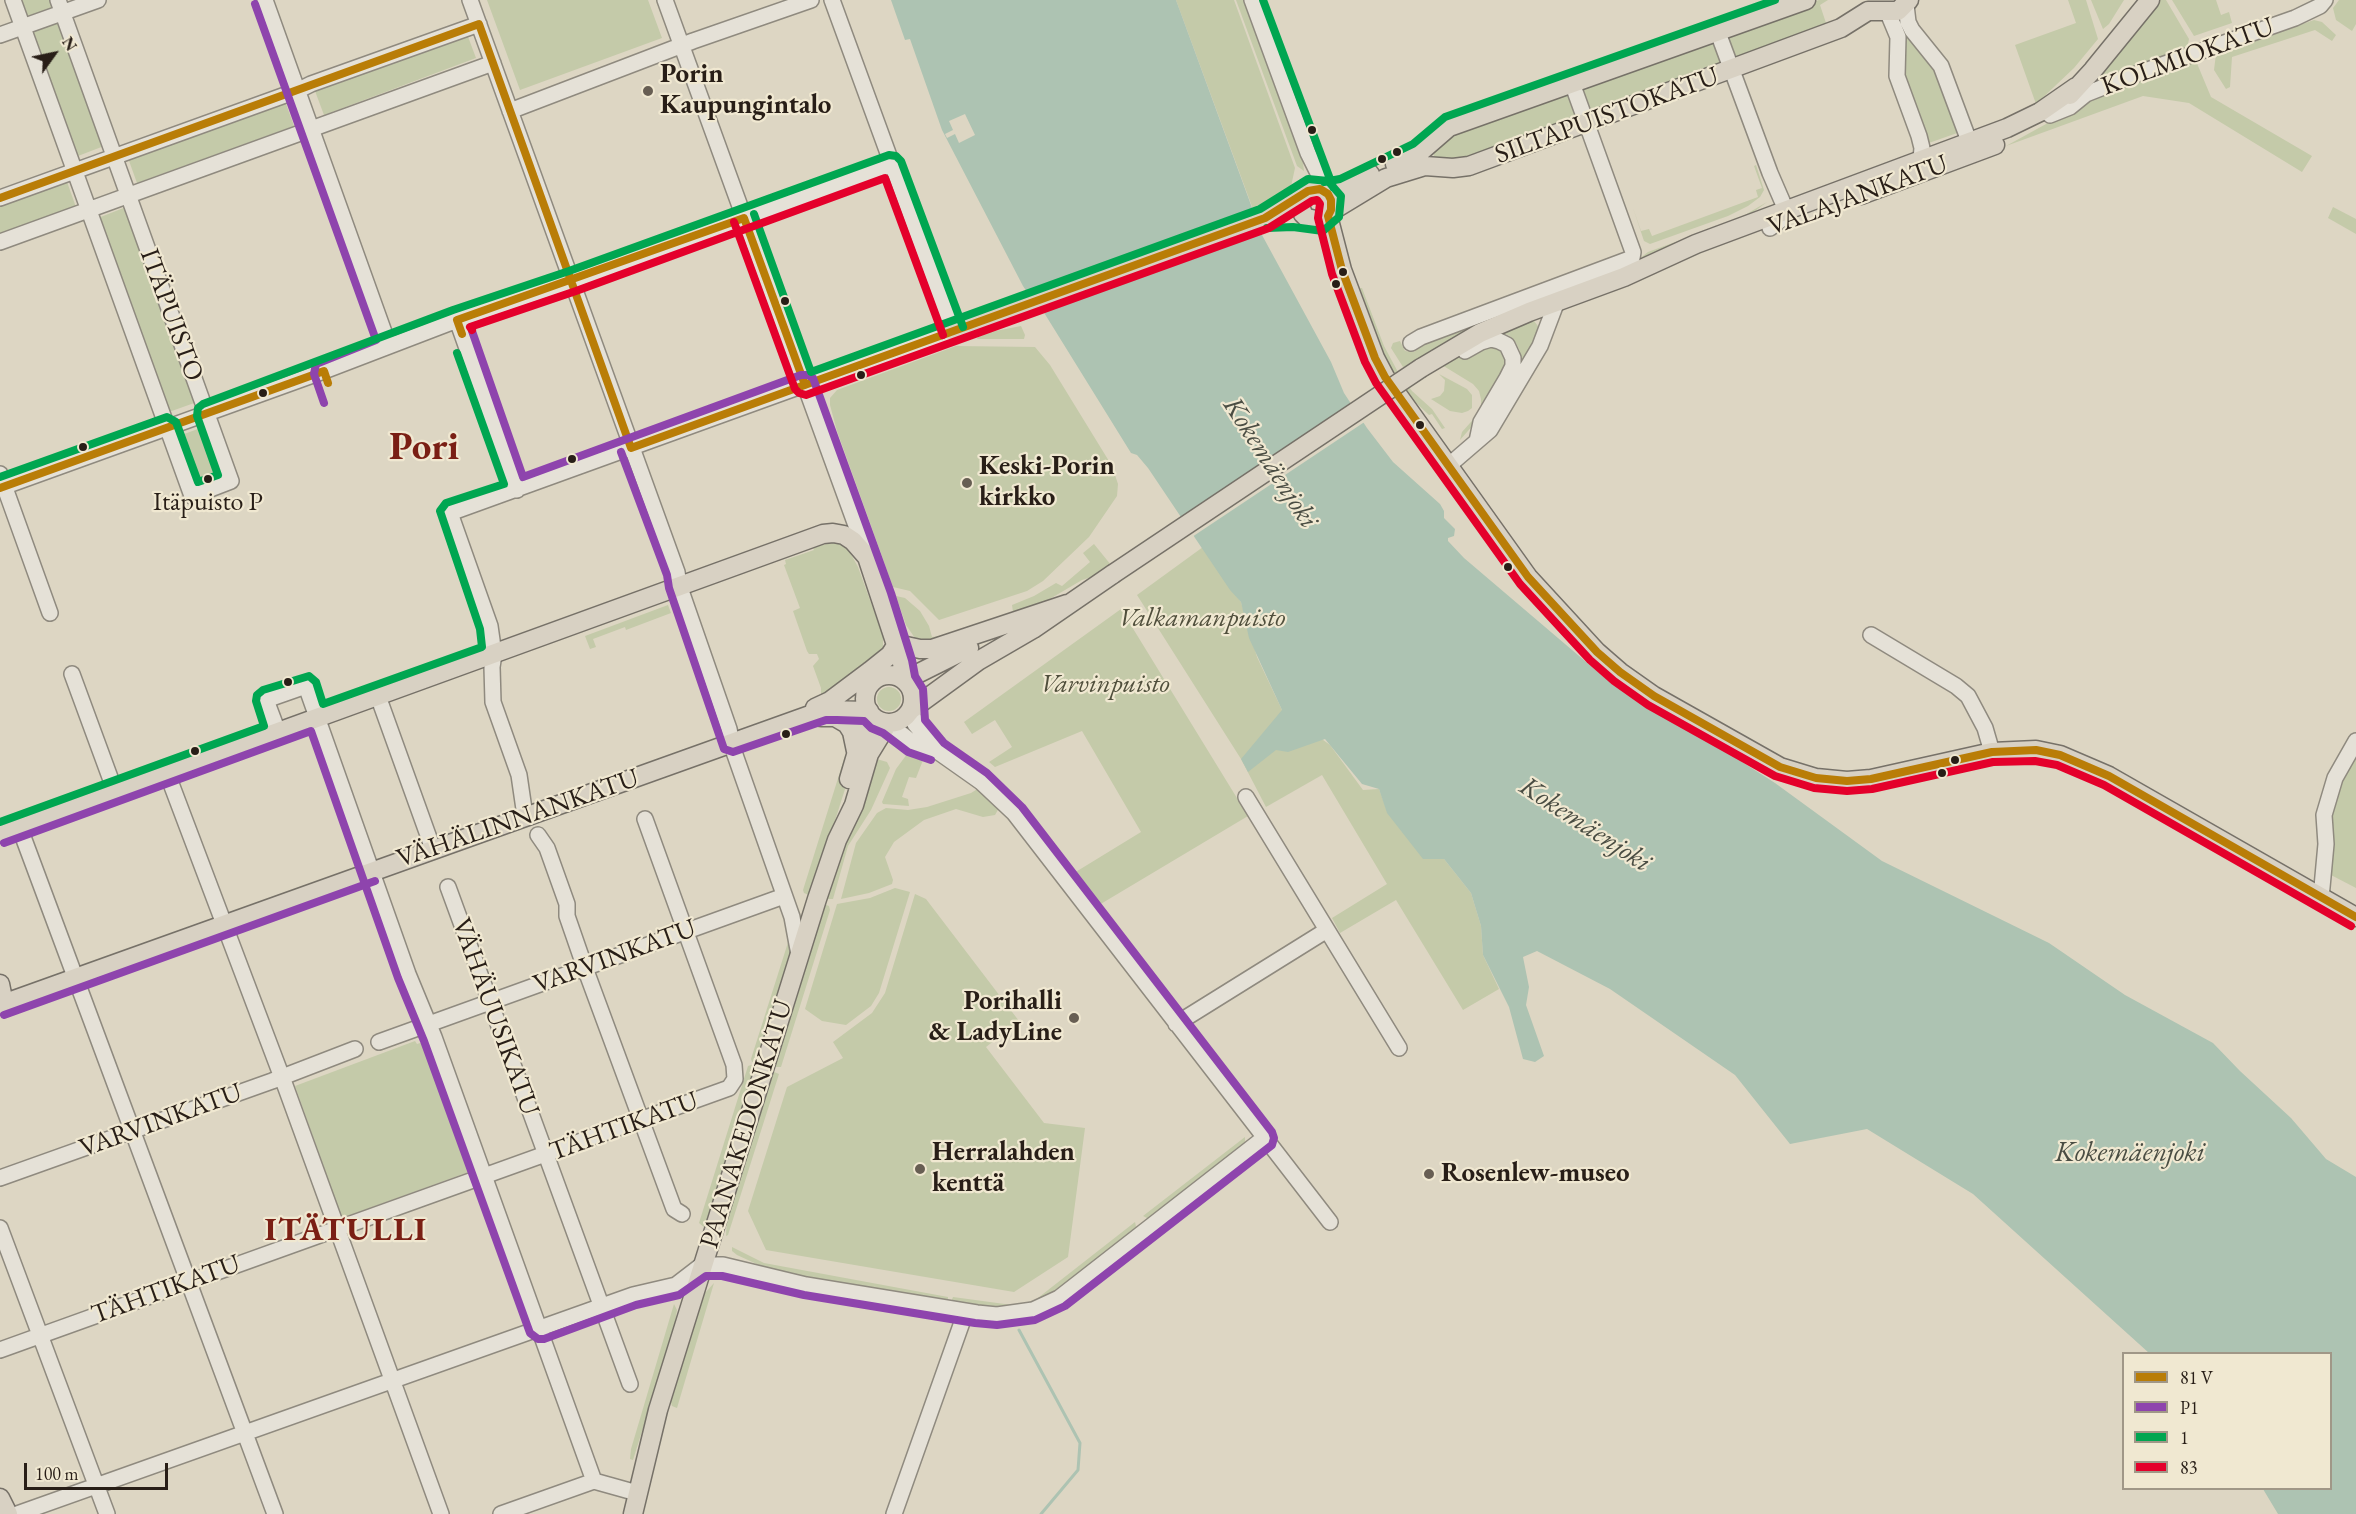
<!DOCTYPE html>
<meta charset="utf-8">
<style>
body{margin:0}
#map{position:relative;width:2356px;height:1514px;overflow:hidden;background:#ddd6c3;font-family:"EB Garamond",serif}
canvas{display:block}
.legend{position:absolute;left:2122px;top:1352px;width:210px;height:138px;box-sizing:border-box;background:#f0e8d1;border:2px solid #a09787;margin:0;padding:8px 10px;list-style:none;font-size:18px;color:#281e17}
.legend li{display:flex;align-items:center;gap:12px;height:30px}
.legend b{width:30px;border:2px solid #a09787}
.north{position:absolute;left:24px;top:24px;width:60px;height:60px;-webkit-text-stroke:4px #f0e8d1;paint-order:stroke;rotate:57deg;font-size:16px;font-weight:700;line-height:24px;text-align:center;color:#281e17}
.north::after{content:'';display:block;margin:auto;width:21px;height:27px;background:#281e17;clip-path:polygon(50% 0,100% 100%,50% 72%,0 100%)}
.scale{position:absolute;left:24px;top:1463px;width:144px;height:27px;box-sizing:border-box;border:3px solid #281e17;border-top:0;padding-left:8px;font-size:18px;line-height:21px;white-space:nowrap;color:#281e17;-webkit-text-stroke:4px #f0e8d1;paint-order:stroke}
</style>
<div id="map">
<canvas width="2356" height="1514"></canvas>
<ul class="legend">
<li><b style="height:8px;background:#b97d07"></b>81 V</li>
<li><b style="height:8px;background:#8e44ad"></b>P1</li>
<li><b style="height:8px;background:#00a651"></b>1</li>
<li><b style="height:8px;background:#e4002b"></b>83</li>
</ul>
<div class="north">N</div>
<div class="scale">100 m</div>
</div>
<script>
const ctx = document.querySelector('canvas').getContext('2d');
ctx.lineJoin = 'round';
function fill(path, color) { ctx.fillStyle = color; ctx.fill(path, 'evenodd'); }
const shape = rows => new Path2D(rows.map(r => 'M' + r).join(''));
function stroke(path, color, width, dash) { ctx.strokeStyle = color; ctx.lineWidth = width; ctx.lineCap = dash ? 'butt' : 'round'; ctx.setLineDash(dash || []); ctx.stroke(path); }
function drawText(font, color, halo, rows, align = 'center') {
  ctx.font = font + ' "EB Garamond",serif'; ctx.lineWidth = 4.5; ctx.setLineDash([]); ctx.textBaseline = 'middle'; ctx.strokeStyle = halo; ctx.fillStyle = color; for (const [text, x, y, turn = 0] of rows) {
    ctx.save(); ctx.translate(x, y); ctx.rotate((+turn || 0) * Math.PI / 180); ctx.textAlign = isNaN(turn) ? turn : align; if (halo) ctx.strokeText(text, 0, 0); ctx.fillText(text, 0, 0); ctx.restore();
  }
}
const green = shape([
 [22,0,52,0,104,146,78,156],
 [487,0,648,0,662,38,520,90],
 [1176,0,1234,0,1295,168,1290,191,1270,205,1254,212],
 [1236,0,1245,0,1302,155,1304,171,1297,166],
 [1819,0,1828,0,1820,5,1826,23,1832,21,1834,25,1466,159,1437,159,1434,156,1433,151,1455,132],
 [2068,0,2086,0,2098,39,2074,68,2036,104,2015,45,2076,23],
 [2091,0,2124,0,2109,24,2103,29],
 [2156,0,2166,0,2189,39,2186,53,2089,88],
 [2172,0,2216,0,2221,15,2229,12,2232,23,2194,36],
 [2339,0,2356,0,2356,24,2352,31,2336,20,2333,8],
 [2314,20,2322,22,2336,35,2332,41,2315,30,2232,57,2230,87,2226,89,2214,70,2216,54],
 [1905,27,1929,54,1960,132,1926,144,1903,80,1901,28],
 [467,34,476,58,324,115,315,91],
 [2196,61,2211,97,2312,156,2302,172,2189,103,2143,96,2006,146,2066,113,2086,98],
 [285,101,294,126,137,183,128,158],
 [1756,165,1764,190,1760,197,1748,206,1728,216,1650,244,1644,241,1633,208,1641,231,1649,229,1652,236,1758,197,1756,190,1762,188,1754,166],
 [66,179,77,210,0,237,0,203],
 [1767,202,1747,217,1416,364,1403,367,1391,348,1393,343,1400,341,1405,351,1414,352,1424,342,1639,259,1648,252,1738,219],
 [126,207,197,402,169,412,98,218],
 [2333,207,2356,219,2356,234,2328,218],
 [1360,288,1362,288,1384,346,1399,374,1412,391,1432,409,1445,428,1442,429,1432,414,1429,415,1414,401,1395,377,1384,357],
 [1529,319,1534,321,1538,326,1538,339,1518,369,1520,361,1520,351,1516,343,1510,336,1499,331],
 [1021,326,1025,335,1024,339,977,339,980,334],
 [1479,345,1500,346,1509,358,1482,415,1460,440,1462,432,1478,414,1481,407,1481,399,1479,391,1473,384,1442,365],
 [956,346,1035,347,1050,365,1112,466,1118,484,1117,496,1089,537,1043,581,1027,591,939,620,910,591,893,587,837,431,830,405,830,398,837,390],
 [1439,374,1467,389,1472,395,1472,408,1468,411,1462,413,1450,411,1431,399,1440,396,1444,391,1445,380],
 [206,426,222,473,193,484,176,437],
 [837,542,847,547,858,567,883,636,883,648,881,654,821,696,821,688,813,666,819,659,817,654,809,654,807,651,793,611,800,608,784,565,786,564,785,560,814,550,813,547],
 [1094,544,1111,565,1101,574,1082,580,1048,600,1014,615,939,641,919,644,906,625,896,596,905,598,920,611,929,626,932,637,948,635,1013,612,1012,605,1034,596,1056,583,1062,586,1090,562,1083,553],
 [1203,547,1241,602,1257,657,1282,710,1330,745,1363,790,1379,789,1388,813,1444,859,1471,893,1481,926,1483,955,1499,989,1463,1010,1396,900,1340,933,1332,918,1387,884,1322,775,1266,807,1241,759,1137,595],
 [668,605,671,613,626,630,625,627,593,639,596,647,590,649,585,636],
 [1121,609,1248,816,1099,905,1074,873,1141,832,1082,731,995,767,989,762,1012,747,995,720,972,734,964,722],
 '877 699a12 12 0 1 1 24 0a12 12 0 1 1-24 0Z',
 [913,746,925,755,916,778,909,777,902,797,908,799,909,806,883,804,882,802,896,769],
 [848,753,846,786,811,896,804,893,803,890,845,756],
 [2356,753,2356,888,2331,875,2333,802,2343,775],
 [873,758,887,762,890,768,871,810,848,846,833,899,825,899],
 [979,788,999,808,995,815,983,817,956,809,924,820,894,842,885,857,893,880,892,884,869,893,841,899,856,843,877,813,886,808,908,810,927,807,971,793],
 [895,888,910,892,879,993,871,1006,846,1025,822,1021,805,1009,837,904,870,898],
 [915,894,926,899,1019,1021,986,1047,1044,1123,1085,1128,1068,1257,1014,1292,766,1250,748,1211,787,1087,843,1058,833,1042,872,1013,885,993],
 [824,904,829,906,830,910,781,1067,773,1067],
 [791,933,794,951,758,1063,752,1062,751,1059],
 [415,1041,417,1044,427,1041,474,1170,342,1218,295,1086],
 [751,1065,757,1068,705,1228,699,1223,748,1066],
 [772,1071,779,1074,728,1235,726,1236,727,1215],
 [1245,1137,1245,1142,1240,1150,1151,1220,1143,1216],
 [1135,1222,1137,1231,1055,1294,1036,1303,993,1308,951,1302,953,1297,1012,1305,1034,1301],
 [732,1247,764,1263,948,1297,948,1299,947,1301,820,1283,761,1266,737,1255,732,1251],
 [714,1283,677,1408,672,1406,670,1399,698,1309,705,1293],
 [674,1304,677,1310,674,1329,633,1460,630,1459,631,1449]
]);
const water = shape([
 [891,0,1176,0,1262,235,1331,362,1344,393,1367,428,1393,462,1440,504,1444,511,1444,518,1455,529,1454,536,1448,538,1448,541,1464,558,1612,684,1692,730,1775,783,1882,861,2049,943,2125,995,2213,1043,2240,1071,2291,1118,2326,1159,2356,1177,2356,1514,2278,1514,2263,1489,2330,1488,2330,1354,2149,1353,1973,1194,1867,1129,1790,1144,1735,1075,1610,989,1537,951,1523,957,1529,987,1526,1005,1544,1056,1535,1062,1523,1059,1509,1007,1483,955,1481,926,1471,893,1444,859,1423,859,1387,813,1379,789,1362,784,1325,739,1288,752,1276,750,1248,772,1241,759,1282,710,1249,638,1241,602,1230,590,1148,468,1137,455,1131,453,1043,311,1034,291,1027,292,1023,286,942,130,910,39,905,40]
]);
const pier = shape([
 [965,114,975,135,959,143,955,134,947,138,945,134,953,130,949,121],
 [1355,405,1366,421,1192,537,1180,521]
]);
const stream = shape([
 [1019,1330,1080,1443,1078,1470,1041,1514]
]);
const minor = shape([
 [13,0,192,496,231,481,58,0],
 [265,0,389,346],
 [470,0,677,572,679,585,729,729,734,752,792,917,799,955],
 [665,0,866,553],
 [1252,0,1308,153,1318,173,1323,190],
 [1906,5,1908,22,1912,30,1941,66,1969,141,1964,151],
 [1888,13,1898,37,1897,76,1919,136,1922,148,1921,159],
 [1717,30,1770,173,1786,210,1782,219,1770,228],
 [0,35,98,0],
 [510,111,693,41,811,0],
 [2050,115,2070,107,2086,94,2139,73,2295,18,2320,6,2325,0],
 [0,198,299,90,311,84,479,24],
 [0,242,493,63],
 [457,320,517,490],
 [1411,343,1421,337,1632,258,1633,252,1572,83],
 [1465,351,1481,342,1491,339,1499,341,1507,345,1513,358,1513,366,1507,378,1481,422,1477,441],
 [1447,467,1490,430,1540,346,1557,301],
 [0,474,50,613],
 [0,488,324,371,457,320,572,281,891,165],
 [1871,635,1956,686,1968,696,1985,728,1992,752],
 [72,674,115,791],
 [378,696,433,849],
 [912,709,915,724,937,751,981,782,1014,813,1330,1222],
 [888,723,913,743,937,751],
 [278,732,266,700,306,686,408,974,434,1037,594,1481,637,1493],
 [167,773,286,1088,441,1514],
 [1246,797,1399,1048],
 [525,816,519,775,493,702,492,667,494,654,490,626,450,513,953,331,832,0],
 [19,826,275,1514],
 [538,835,547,848,567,904,567,916,585,968,674,1209,682,1214],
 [448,887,630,1384],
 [2321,898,2326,844,2324,815,2335,778,2356,741],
 [1176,1024,1327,930],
 [379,1042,784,896],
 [0,1178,272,1081,355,1049],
 [0,1228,107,1514],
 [0,1350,729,1088,735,1079,734,1065,645,819],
 [17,1514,633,1295,676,1285,702,1265,723,1265,806,1285,977,1313,997,1315,1033,1310,1059,1298,1264,1138],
 [501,1514,594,1481],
 [894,1514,966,1311]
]);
const major = shape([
 [2070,95,2093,70,2150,0],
 [1395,164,1419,153,1449,127,1806,0],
 [1326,192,1343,189,1370,174],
 [1861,195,1995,145],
 [1330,212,1386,178,1425,166,1453,168,1469,166,1841,28,1868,11,1898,11,1909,0],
 [1328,216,1342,270,1375,358,1385,377,1528,577,1597,652,1620,672,1654,696,1780,767,1816,778,1847,781,1871,779,1992,752,2036,750,2060,755,2109,776,2356,917],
 [953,331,1265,218,1311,189,1320,189,1328,194,1332,203,1330,212,1319,221,1307,218,1303,214,1300,206,1303,195],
 [1421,368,1480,333,1529,312,1624,277,1696,244,2007,128,2040,112,2076,87],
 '865 699a24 24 0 1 1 48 0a24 24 0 1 1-48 0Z',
 [905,680,969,648],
 [815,708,830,701,870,671,890,655,897,644,920,649,932,649,1067,604],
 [912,709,978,661,1033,629,1113,574],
 [821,717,835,717,847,724,852,732,856,751],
 [849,779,869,711],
 [0,833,823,534,833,533,844,535,853,541,867,557,902,663,905,680],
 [0,984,4,1004],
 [0,1005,824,710,869,711],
 [0,1498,8,1514],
 [633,1514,658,1410,817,899,837,840,854,805,869,754,888,723]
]);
const majorBridge = shape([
 [1113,574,1421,368]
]);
const bus1 = shape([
 [0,198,479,24,631,448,1265,218,1308,191,1320,189,1328,194,1331,200,1331,210,1328,216,1342,270,1375,358,1385,377,1528,577,1597,652,1620,672,1654,696,1780,767,1816,778,1847,781,1871,779,1992,752,2036,750,2060,755,2109,776,2356,917],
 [462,334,457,320,744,218,805,385],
 [0,488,324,371,328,383]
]);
const bus2 = shape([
 [255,4,376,340,316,364,314,374,324,403],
 [621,452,667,575,669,588,724,749,733,752,826,720,837,720,864,721,871,728,883,733,908,752,931,760],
 [4,843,311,731,398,978,424,1041,530,1333,538,1339,544,1339,636,1305,679,1295,706,1276,722,1276,804,1295,975,1323,997,1325,1035,1320,1065,1306,1272,1145,1274,1138,1272,1132,1022,807,987,773,944,743,925,720,923,689,915,676,912,660,891,593,813,378,808,375,801,375,523,477,472,331],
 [4,1015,375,881]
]);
const bus3 = shape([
 [1263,0,1333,187],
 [1324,182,1340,179,1413,144,1445,117,1775,0],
 [754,214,811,372,1260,209,1308,179,1328,181,1341,196,1339,217,1323,231,1293,227,1267,228],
 [0,477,167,417,176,422,198,482,218,475,197,416,198,408,203,404,453,310,569,271,889,155,896,156,901,161,963,327],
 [0,822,264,726,256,701,257,695,263,690,309,676,316,682,323,704,482,647,480,629,440,511,446,503,504,484,457,353]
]);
const bus4 = shape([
 [734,222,795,389,799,393,806,395,1269,228,1312,201,1317,200,1320,204,1318,218,1332,274,1365,362,1376,383,1520,584,1590,660,1614,681,1648,705,1775,776,1814,788,1847,791,1872,789,1993,762,2035,761,2057,765,2104,785,2351,926],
 [472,330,470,327,576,291,885,178,943,335]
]);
const markers = [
 [648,91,6,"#675e53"],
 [1312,130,5,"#281e17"],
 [1397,152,5,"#281e17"],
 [1382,159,5,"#281e17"],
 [1343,272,5,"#281e17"],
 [1336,284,5,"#281e17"],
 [785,301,5,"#281e17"],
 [861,375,5,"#281e17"],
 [263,393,5,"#281e17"],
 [1420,425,5,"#281e17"],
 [83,447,5,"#281e17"],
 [572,459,5,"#281e17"],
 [208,479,5,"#281e17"],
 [967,483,6,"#675e53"],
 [1508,567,5,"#281e17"],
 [288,682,5,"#281e17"],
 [786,734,5,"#281e17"],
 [195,751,5,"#281e17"],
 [1955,760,5,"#281e17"],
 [1942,773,5,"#281e17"],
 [1074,1018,6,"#675e53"],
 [920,1169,6,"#675e53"],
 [1429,1174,6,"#675e53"]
];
const busNames = [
 ["Itäpuisto P",208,503]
];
const streetNames = [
 ["KOLMIOKATU",2188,57,-20],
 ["SILTAPUISTOKATU",1607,116,-20],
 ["VALAJANKATU",1858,196,-20],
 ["ITÄPUISTO",171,315,70],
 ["VÄHÄLINNANKATU",518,819,-19],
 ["VARVINKATU",615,957,-20],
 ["VÄHÄUUSIKATU",495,1017,70],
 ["VARVINKATU",161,1121,-20],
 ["PAANAKEDONKATU",747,1124,-73],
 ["TÄHTIKATU",624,1127,-20],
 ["TÄHTIKATU",166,1290,-20]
];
const poiNames = [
 ["Porin",660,75],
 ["Kaupungintalo",660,106],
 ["Keski-Porin",979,467],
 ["kirkko",979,498],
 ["Porihalli",1062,1002,"right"],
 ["& LadyLine",1062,1033,"right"],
 ["Herralahden",932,1153],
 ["kenttä",932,1184],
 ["Rosenlew-museo",1441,1174]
];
const parkNames = [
 ["Valkamanpuisto",1202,619],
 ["Varvinpuisto",1105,685]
];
const waterNames = [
 ["Kokemäenjoki",1270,463,57],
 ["Kokemäenjoki",1585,825,33],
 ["Kokemäenjoki",2130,1153]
];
const districtNames = [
 ["ITÄTULLI",346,1231]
];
const townNames = [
 ["Pori",424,448]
];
fill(green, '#c4caa9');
fill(water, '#adc3b2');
fill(pier, '#ddd6c3');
stroke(stream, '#adc3b2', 3);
stroke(minor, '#8f8a7f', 18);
stroke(major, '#767168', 21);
stroke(minor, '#e5e1d7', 15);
stroke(major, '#d8d1c3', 18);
stroke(majorBridge, '#767168', 21, []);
stroke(majorBridge, '#d8d1c3', 18);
stroke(bus1, '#b97d07', 8);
stroke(bus2, '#8e44ad', 8);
stroke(bus3, '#00a651', 8);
stroke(bus4, '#e4002b', 8);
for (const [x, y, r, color] of markers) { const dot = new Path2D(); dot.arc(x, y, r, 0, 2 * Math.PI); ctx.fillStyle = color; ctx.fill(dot); stroke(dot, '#f0e8d1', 2); }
drawText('26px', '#281e17', '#f0e8d1', busNames);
drawText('27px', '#281e17', '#f0e8d1', streetNames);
drawText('bold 27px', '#281e17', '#f0e8d1', poiNames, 'left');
drawText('italic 27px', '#504f3c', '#f0e8d1', parkNames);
drawText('italic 28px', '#4a4d43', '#f0e8d1', waterNames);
ctx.letterSpacing = '1.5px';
drawText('bold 33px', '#7a1f14', '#f0e8d1', districtNames);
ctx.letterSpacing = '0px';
drawText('bold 39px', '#7a1f14', '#f0e8d1', townNames);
</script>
